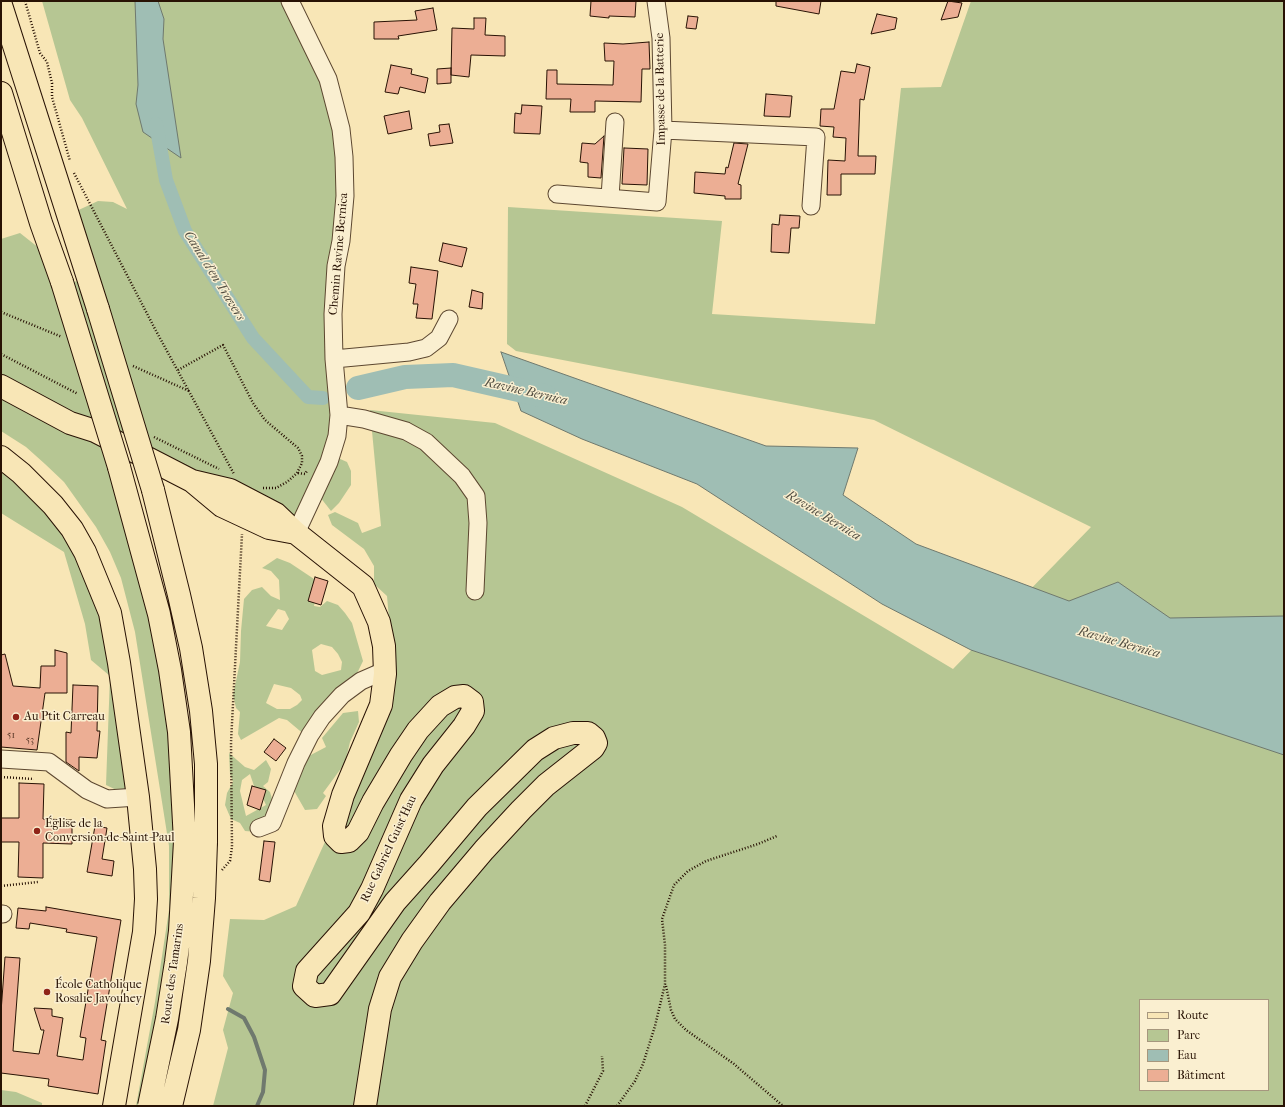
<!DOCTYPE html>
<meta charset="utf-8">
<style>
body{margin:0}
#map{position:relative;width:1285px;height:1107px;overflow:hidden;background:#f8e6b6;font-family:"IM FELL French Canon",serif}
canvas{display:block}
.frame{position:absolute;inset:0;border:2px solid #281204;pointer-events:none}
.legend{position:absolute;left:1139px;top:999px;width:130px;height:92px;box-sizing:border-box;background:#faefd0;border:1px solid #a6977e;margin:0;padding:5px 7px;list-style:none;font-size:12px;color:#281204}
.legend li{display:flex;align-items:center;gap:8px;height:20px}
.legend b{width:20px;border:1px solid #a6977e}
</style>
<div id="map">
<canvas width="1285" height="1107"></canvas>
<div class="frame"></div>
<ul class="legend">
<li><b style="height:5px;background:#f8e6b6"></b>Route</li>
<li><b style="height:11px;background:#b6c693"></b>Parc</li>
<li><b style="height:11px;background:#9fbeb4"></b>Eau</li>
<li><b style="height:11px;background:#ecae94"></b>Bâtiment</li>
</ul>
</div>
<script>
const ctx = document.querySelector('canvas').getContext('2d');
ctx.lineJoin = 'round';
function fill(path, color) { ctx.fillStyle = color; ctx.fill(path, 'evenodd'); }
const shape = rows => new Path2D(rows.map(r => 'M' + r).join(''));
function stroke(path, color, width, dash) { ctx.strokeStyle = color; ctx.lineWidth = width; ctx.lineCap = dash ? 'butt' : 'round'; ctx.setLineDash(dash || []); ctx.stroke(path); }
function drawText(font, color, halo, rows, align = 'center') {
  ctx.font = font + ' "IM FELL French Canon",serif'; ctx.lineWidth = 3; ctx.setLineDash([]); ctx.textBaseline = 'middle'; ctx.strokeStyle = halo; ctx.fillStyle = color; for (const [text, x, y, turn = 0] of rows) {
    ctx.save(); ctx.translate(x, y); ctx.rotate((+turn || 0) * Math.PI / 180); ctx.textAlign = isNaN(turn) ? turn : align; if (halo) ctx.strokeText(text, 0, 0); ctx.fillText(text, 0, 0); ctx.restore();
  }
}
const green = shape([
 [42,1,290,1,341,129,339,415,294,531,1,375,1,239,20,233,39,248,62,282,90,281,70,214,98,201,113,202,127,209,82,118,70,100],
 [971,1,1284,1,1284,1106,213,1106,228,1048,223,1030,233,993,223,976,230,919,264,920,296,906,395,687,387,596,374,584,374,566,364,549,332,525,328,515,335,512,358,523,362,533,381,526,370,410,495,423,682,507,953,669,1091,527,874,420,516,351,507,344,508,207,722,221,712,314,875,324,901,88,941,87],
 [1140,1000,1268,1000,1268,1090,1140,1090],
 [1,397,115,452,159,614,185,841,149,1106,136,1106,155,1002,169,910,169,846,135,632,121,578,110,552,96,527,64,482,45,464,26,447,1,431],
 [1,457,21,473,99,585,133,798,106,785,110,676,91,660,85,624,64,552,1,513],
 [338,458,347,462,351,471,351,485,339,503,331,511,320,497],
 [277,558,290,563,314,579,318,584,314,606,320,607,327,601,338,605,345,613,352,623,363,661,348,692,312,741,287,720,279,718,241,740,238,734,240,712,236,708,233,695,240,662,241,631,244,599,252,590,262,587,271,596,280,600,279,580,271,571,262,568],
 [278,609,285,611,289,619,282,630,266,626],
 [321,644,332,647,338,654,342,662,341,670,322,675,315,671,312,650],
 [274,684,291,688,300,695,302,700,297,705,290,709,277,709,266,703],
 [358,711,359,722,350,742,345,763,323,793,326,796,317,809,305,810,293,789,305,758,326,747,322,738,343,713],
 [229,753,245,767,254,770,266,760,271,769,268,782,263,786,270,792,273,802,257,832,245,831,240,823,231,819,225,805,227,793,233,782,230,774],
 [250,774,254,786,259,790,266,805,246,816,240,791,242,780],
 [1,1090,16,1092,42,1103,42,1106,1,1106]
]);
const water = shape([
 [135,1,158,1,164,19,163,39,181,158,143,132,136,104,138,85,135,1],
 [501,352,766,446,858,448,843,495,916,544,1069,601,1118,582,1170,618,1284,616,1284,755,971,650,882,604,697,484,582,439,521,411,501,352]
]);
const stream = shape([
 [228,1009,244,1018,254,1037,265,1070,263,1092,257,1106]
]);
const canal = shape([
 [156,124,166,180,185,231,253,338,308,397,323,398]
]);
const river = shape([
 [358,388,405,377,453,375,545,396]
]);
const building = shape([
 [591,1,636,1,635,17,609,16,609,18,590,16,591,1],
 [776,1,821,1,819,14,776,6,776,1],
 [948,1,962,3,958,17,941,20,948,1],
 [433,8,437,30,398,36,399,39,374,39,374,22,417,20,415,11,433,8],
 [877,14,897,18,895,29,871,34,877,14],
 [688,16,698,17,696,29,686,28,688,16],
 [474,18,486,18,485,35,505,36,505,56,471,55,469,77,451,75,452,28,474,29,474,18],
 [649,42,650,69,642,69,641,102,595,101,595,112,570,112,571,99,546,99,547,70,557,70,557,84,613,85,614,61,605,61,604,43,623,44,649,42],
 [857,64,870,67,864,100,860,99,858,156,876,156,875,174,841,174,841,195,827,195,828,160,845,161,846,138,833,137,834,127,820,126,821,109,834,109,841,71,855,73,857,64],
 [391,65,412,69,411,74,428,78,425,93,400,87,398,94,385,92,391,65],
 [451,68,451,83,437,84,437,69,451,68],
 [766,94,792,96,790,117,764,116,766,94],
 [522,105,542,106,540,134,514,133,515,113,521,114,522,105],
 [409,111,412,129,388,134,384,116,409,111],
 [449,124,453,143,430,146,428,134,440,132,439,125,449,124],
 [604,136,601,178,588,177,588,163,580,162,582,143,595,144,604,136],
 [734,143,748,144,738,184,741,185,741,199,725,199,725,196,694,193,695,172,725,174,726,167,728,168,734,143],
 [624,148,648,149,647,185,622,184,624,148],
 [780,215,800,216,799,228,791,228,789,253,771,252,772,224,779,225,780,215],
 [443,243,467,248,462,267,439,261,443,243],
 [411,267,438,271,432,319,416,318,418,304,413,304,416,284,409,283,411,267],
 [472,290,483,293,482,309,469,307,472,290],
 [315,577,328,581,321,605,308,601,315,577],
 [55,650,67,653,67,693,45,693,37,750,1,747,1,655,5,654,13,686,40,688,41,666,55,666,55,650],
 [73,685,98,686,97,731,100,731,97,758,79,757,79,771,66,762,66,732,71,733,73,685],
 [274,739,286,748,276,761,264,752,274,739],
 [19,783,44,784,43,819,72,820,72,844,43,843,43,878,18,877,19,842,1,842,1,818,19,818,19,783],
 [252,786,266,790,260,810,247,805,252,786],
 [95,826,107,828,102,859,114,861,112,876,87,872,95,826],
 [264,841,275,842,270,882,259,880,264,841],
 [46,907,121,920,101,1040,106,1041,98,1094,48,1086,49,1079,1,1073,1,1012,5,957,20,958,13,1051,39,1054,44,1030,41,1030,34,1008,52,1009,52,1016,63,1018,57,1056,83,1060,86,1038,80,1037,97,937,66,932,67,929,30,923,29,929,16,928,18,908,46,911,46,907]
]);
const path = shape([
 [25,1,40,53,47,62,52,83,52,97,70,161],
 [74,173,155,329,234,474],
 [1,312,62,337],
 [1,354,78,394],
 [133,366,189,391],
 [178,370,223,345,253,403,265,420,298,448,302,456,302,463,297,473,287,482,276,488,263,488],
 [154,437,219,469],
 [298,473,305,474,307,471],
 [1,777,34,779],
 [222,870,230,861,232,847,231,742,242,534],
 [1,886,38,882],
 [666,986,671,1010,675,1019,686,1030,734,1064,783,1106],
 [585,1106,603,1071,602,1056],
 [617,1106,635,1081,643,1064,655,1026,665,984,665,945,662,919,674,885,688,871,706,861,758,844,777,836]
]);
const minor = shape([
 [290,1,328,79,341,129,344,157,345,196,341,241,336,266,333,314,334,359,339,415,337,436,329,462,296,533],
 [663,130,816,137,811,206],
 [557,194,657,202,663,130,661,38,656,1],
 [610,197,615,122],
 [334,359,409,352,426,348,439,338,449,319],
 [339,415,364,419,406,431,426,442,462,476,476,496,478,523,475,591],
 [1,759,49,762,87,790,107,799,138,797],
 [259,828,272,823,296,763,310,735,322,717,342,695,361,681,377,674,385,674],
 [1,914,3,914]
]);
const major = shape([
 [1,386,70,423,95,431,192,481,222,506,269,528,296,533],
 [1,457,21,473,53,505,72,529,85,552,110,613,119,663,138,797,145,869,146,899,144,932,114,1106],
 [192,481,230,490,276,514,296,533,363,586,379,622,384,646,385,674,381,705,343,795,334,826,335,836,341,842,349,841,358,832,373,802,401,755,418,730,440,706,455,697,464,696,472,702,473,711,464,726,433,765,411,800,372,889,359,913,307,971,304,986,315,996,330,994,395,902,429,864,477,807,535,750,554,738,573,733,588,733,594,738,596,743,593,748,546,785,521,810,484,850,440,902,412,941,390,977,380,1009,365,1106]
]);
const highway = shape([
 [1,5,98,309],
 [1,93,41,223,62,282],
 [119,467,159,614,170,670,179,732,185,841],
 [153,490,179,595,191,648,201,711,206,764,206,842]
]);
const highwayBridge = shape([
 [62,282,119,467],
 [98,309,153,490],
 [149,1106,167,1019,176,962,180,931,185,841],
 [171,1106,189,1030,199,961,204,898,206,842]
]);
const markers = [
 [16,717,4,"#8f2418"],
 [37,831,4,"#8f2418"],
 [47,992,4,"#8f2418"]
];
const numberNames = [
 ["51",11,736],
 ["53",30,741]
];
const streetNames = [
 ["Impasse de la Batterie",661,89,-91],
 ["Chemin Ravine Bernica",339,254,-85],
 ["Rue Gabriel Guist'Hau",389,849,-65],
 ["Route des Tamarins",173,974,-82]
];
const poiNames = [
 ["Au Ptit Carreau",24,717],
 ["Église de la",45,824],
 ["Conversion-de-Saint-Paul",45,838],
 ["École Catholique",55,985],
 ["Rosalie Javouhey",55,999]
];
const waterNames = [
 ["Canal d'en Travers",214,276,58],
 ["Ravine Bernica",526,392,13],
 ["Ravine Bernica",823,516,31],
 ["Ravine Bernica",1119,643,16]
];
fill(green, '#b6c693');
fill(water, '#9fbeb4');
stroke(water, '#6f796e', 1);
stroke(stream, '#6f796e', 4);
stroke(canal, '#9fbeb4', 14);
stroke(river, '#9fbeb4', 24);
fill(building, '#ecae94');
stroke(building, '#281204', 1);
stroke(minor, '#5c4730', 19);
stroke(major, '#281204', 24);
stroke(highway, '#281204', 24);
stroke(path, '#281204', 2.5, [1, 2]);
stroke(minor, '#faefd0', 17);
stroke(major, '#f8e6b6', 22);
stroke(highway, '#f8e6b6', 22);
stroke(highwayBridge, '#281204', 24, []);
stroke(highwayBridge, '#f8e6b6', 22);
for (const [x, y, r, color] of markers) { const dot = new Path2D(); dot.arc(x, y, r, 0, 2 * Math.PI); ctx.fillStyle = color; ctx.fill(dot); stroke(dot, '#faefd0', 1.5); }
drawText('10px', '#593928', null, numberNames);
drawText('12px', '#281204', '#faefd0', streetNames);
drawText('12px', '#281204', '#faefd0', poiNames, 'left');
drawText('italic 13px', '#524e42', '#faefd0', waterNames);
</script>
